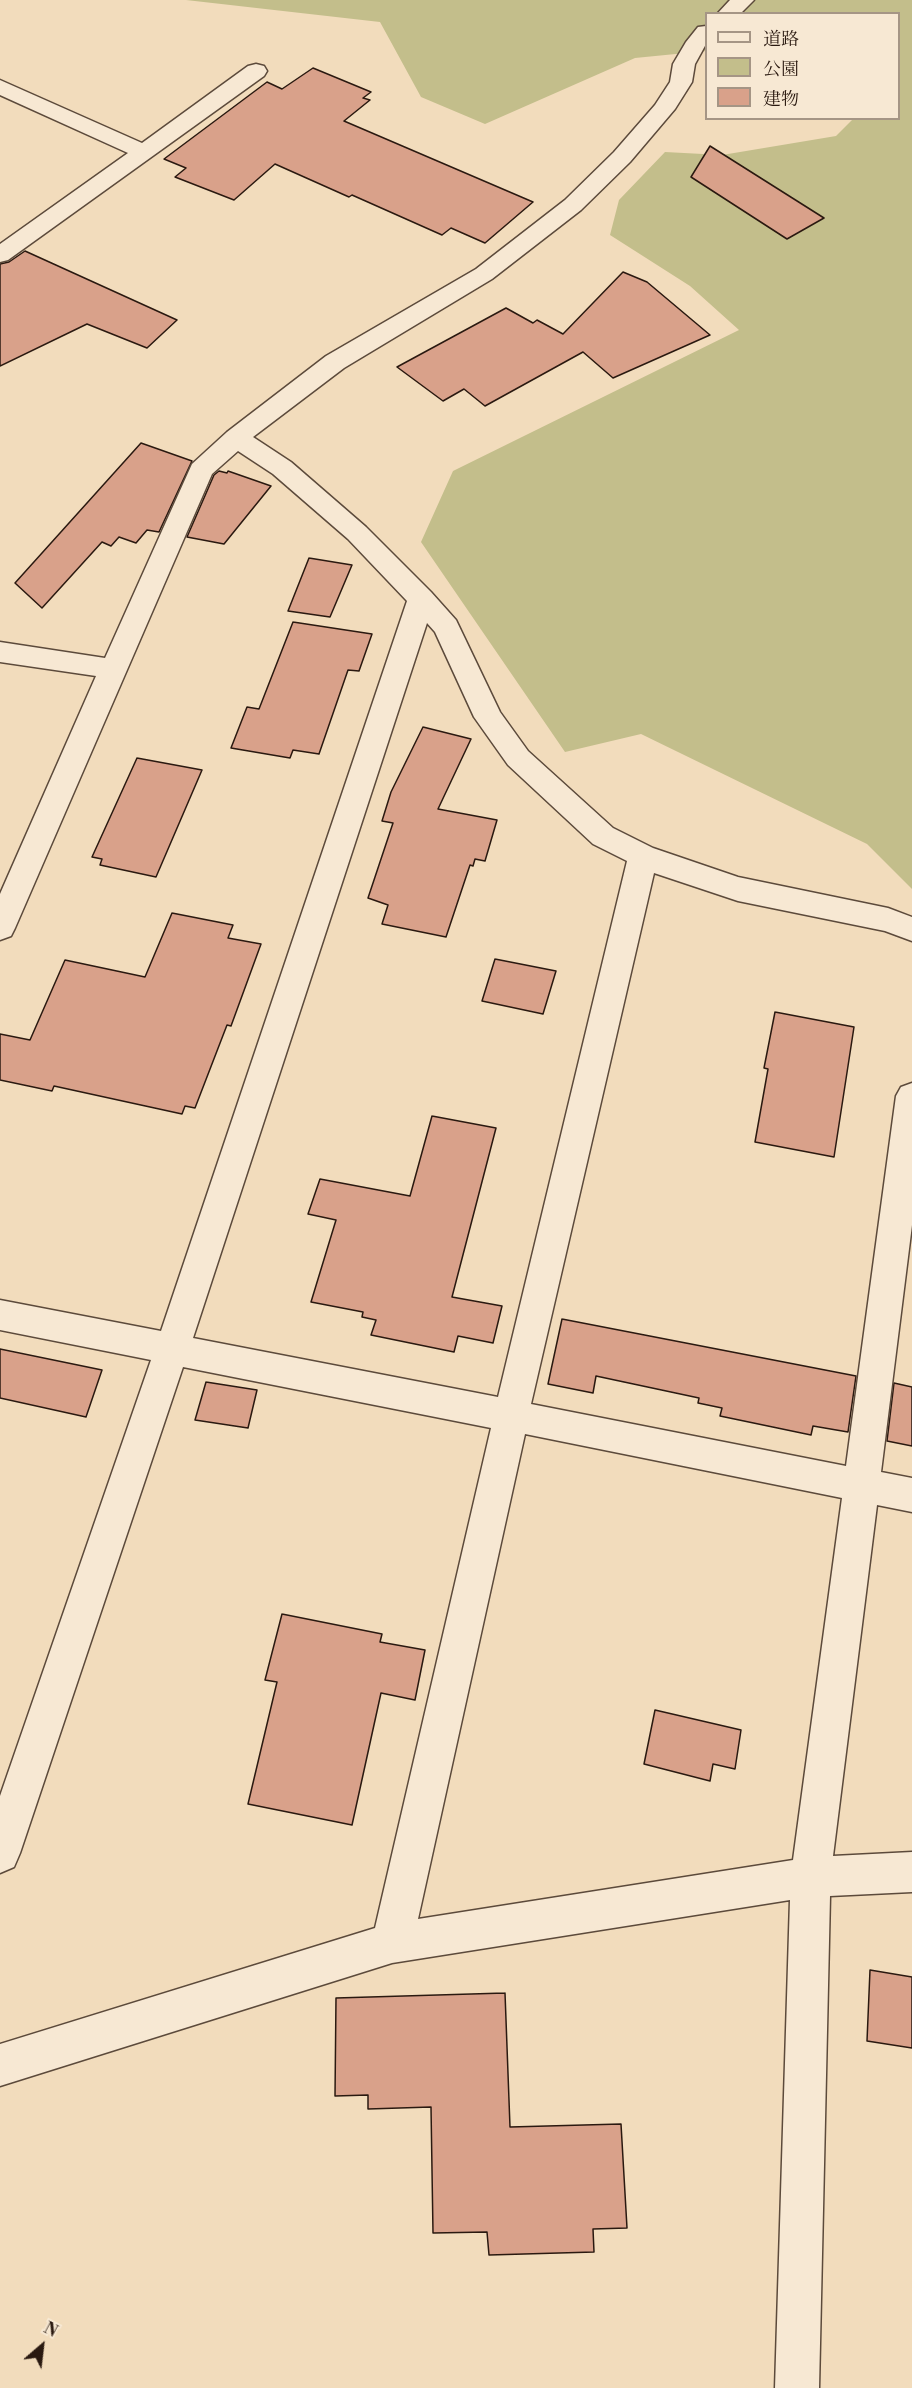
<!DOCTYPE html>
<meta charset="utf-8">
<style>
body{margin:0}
#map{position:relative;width:912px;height:2388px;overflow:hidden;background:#f2dcbc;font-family:"Libre Bodoni","Noto Serif JP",serif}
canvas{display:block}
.legend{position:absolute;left:705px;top:12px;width:195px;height:108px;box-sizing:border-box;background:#f7e8d3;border:2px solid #a59585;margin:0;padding:8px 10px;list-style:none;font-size:18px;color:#2a1910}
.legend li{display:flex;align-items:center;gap:12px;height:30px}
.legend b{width:30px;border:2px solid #a59585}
.north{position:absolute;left:12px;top:2316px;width:60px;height:60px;-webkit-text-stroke:4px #f7e8d3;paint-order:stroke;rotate:28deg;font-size:16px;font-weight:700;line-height:24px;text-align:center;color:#2a1910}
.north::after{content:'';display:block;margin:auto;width:21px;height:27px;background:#2a1910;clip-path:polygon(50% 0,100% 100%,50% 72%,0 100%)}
</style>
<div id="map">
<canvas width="912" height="2388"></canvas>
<ul class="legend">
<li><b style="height:8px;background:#f7e8d3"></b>道路</li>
<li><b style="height:16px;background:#c3be8b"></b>公園</li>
<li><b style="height:16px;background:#d9a18a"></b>建物</li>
</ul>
<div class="north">N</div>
</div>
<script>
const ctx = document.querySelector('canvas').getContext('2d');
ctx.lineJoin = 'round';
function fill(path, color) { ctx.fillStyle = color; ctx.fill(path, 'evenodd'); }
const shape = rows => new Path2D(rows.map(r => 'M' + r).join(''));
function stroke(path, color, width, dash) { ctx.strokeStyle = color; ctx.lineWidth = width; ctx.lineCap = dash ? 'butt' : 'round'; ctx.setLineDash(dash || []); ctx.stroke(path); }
const green = shape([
 [186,0,912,0,912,889,867,844,641,734,565,752,421,542,453,471,739,330,690,286,610,235,619,200,665,152,722,155,836,136,853,119,898,118,898,14,706,14,706,51,635,58,485,124,421,97,380,22]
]);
const building = shape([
 [313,68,371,92,363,98,370,100,344,121,533,202,485,243,451,228,442,235,352,195,349,197,275,164,234,200,175,177,186,168,164,159,267,82,282,89,313,68],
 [710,146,824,218,787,239,691,177,710,146],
 [25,251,177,320,147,348,87,324,0,366,0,264,9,262,25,251],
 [623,272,647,282,710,335,613,378,583,352,485,406,464,389,443,401,397,367,506,308,533,323,537,320,563,334,623,272],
 [141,443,192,461,159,532,147,530,136,543,119,537,111,546,102,542,42,608,15,583,141,443],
 [219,471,227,473,228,471,271,486,224,544,187,537,214,475,219,471],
 [309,558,352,565,330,617,288,611,309,558],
 [293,622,372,634,359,671,348,670,319,754,293,750,290,758,231,748,247,707,259,709,293,622],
 [423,727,471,739,438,809,497,820,485,861,475,859,473,866,470,865,446,937,382,924,388,905,368,898,393,823,382,821,391,792,423,727],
 [137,758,202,770,156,877,100,865,102,859,92,857,137,758],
 [172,913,233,925,228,938,261,944,231,1026,227,1025,195,1108,185,1106,182,1114,54,1086,52,1091,0,1080,0,1034,30,1040,65,960,145,977,172,913],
 [495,959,556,971,543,1014,482,1001,495,959],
 [775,1012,854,1027,834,1157,755,1142,768,1069,764,1068,775,1012],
 [432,1116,496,1128,452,1297,502,1306,493,1343,458,1336,454,1352,371,1335,376,1320,362,1317,363,1312,311,1302,336,1220,308,1214,320,1179,410,1196,432,1116],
 [562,1319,856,1376,848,1432,813,1426,811,1435,720,1416,722,1408,698,1403,699,1398,596,1376,593,1393,548,1384,562,1319],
 [0,1349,102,1370,86,1417,0,1398,0,1349],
 [206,1382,257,1390,248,1428,195,1420,206,1382],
 [894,1383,912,1387,912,1446,887,1441,894,1383],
 [282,1614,382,1634,380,1642,425,1650,415,1700,381,1693,352,1825,248,1804,277,1682,265,1680,282,1614],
 [655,1710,741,1730,735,1769,713,1764,710,1781,644,1764,655,1710],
 [870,1970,912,1977,912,2048,867,2041,870,1970],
 [505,1993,510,2127,621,2124,627,2228,593,2229,594,2252,489,2255,487,2232,433,2233,431,2107,368,2109,368,2095,335,2096,336,1998,505,1993]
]);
const minor = shape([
 [730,0,754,0,740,14,717,14,730,0],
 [706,26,706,44,695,64,692,82,675,109,630,162,581,210,492,279,344,368,253,437,291,462,366,527,431,592,456,620,500,712,528,751,613,828,653,848,738,877,888,908,912,917,912,941,885,931,738,901,654,873,531,1404,846,1466,896,1096,901,1087,912,1083,912,1225,881,1472,912,1478,912,1512,877,1505,833,1856,912,1852,912,1892,830,1896,819,2388,775,2388,790,1900,392,1963,0,2086,0,2044,375,1928,491,1428,183,1367,20,1853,14,1867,0,1873,0,1796,151,1360,0,1330,0,1300,161,1331,407,601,348,539,273,474,238,451,212,474,15,928,11,936,0,940,0,894,96,676,0,662,0,642,105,658,192,464,227,432,326,356,476,269,565,200,614,152,655,105,670,82,673,64,686,42,698,27,706,26],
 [427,623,435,632,474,717,508,765,593,844,627,861,498,1397,193,1338,427,623],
 [525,1434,842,1498,793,1860,418,1919,525,1434],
 [256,64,264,66,267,71,264,76,8,260,0,262,0,244,128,153,0,95,0,80,142,143,248,66,256,64]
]);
fill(green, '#c3be8b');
fill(building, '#d9a18a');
stroke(building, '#2a1910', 1.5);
stroke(minor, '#5c4a3b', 3);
fill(minor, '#f7e8d3');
</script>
